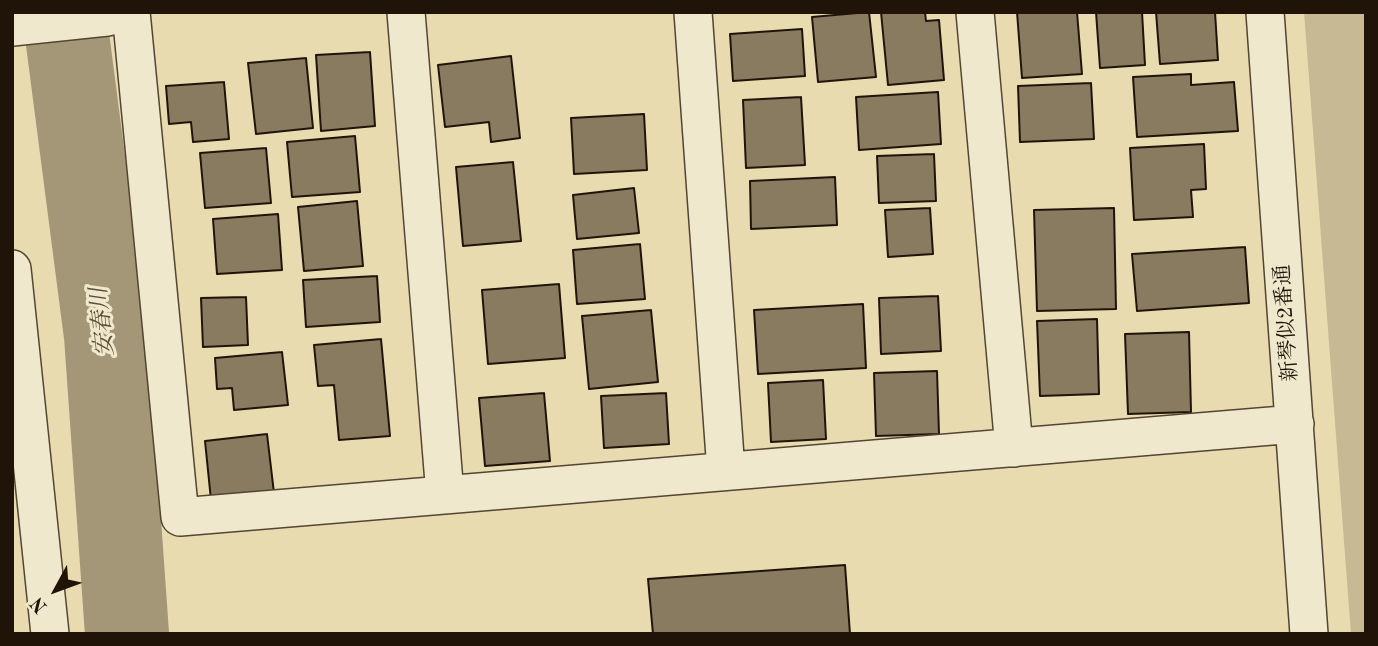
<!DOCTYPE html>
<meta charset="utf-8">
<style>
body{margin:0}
#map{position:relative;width:1378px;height:646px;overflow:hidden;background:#e8dbb0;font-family:"Old Standard TT",serif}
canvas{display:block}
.frame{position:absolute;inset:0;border:14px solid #201409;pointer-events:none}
.north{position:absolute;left:21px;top:555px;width:70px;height:70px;-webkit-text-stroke:5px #f0e8cc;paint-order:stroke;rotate:229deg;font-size:19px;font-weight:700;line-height:28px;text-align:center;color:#201409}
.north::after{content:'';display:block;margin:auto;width:24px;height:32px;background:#201409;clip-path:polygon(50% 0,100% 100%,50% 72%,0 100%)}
</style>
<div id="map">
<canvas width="1378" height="646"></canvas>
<div class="frame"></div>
<div class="north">N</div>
</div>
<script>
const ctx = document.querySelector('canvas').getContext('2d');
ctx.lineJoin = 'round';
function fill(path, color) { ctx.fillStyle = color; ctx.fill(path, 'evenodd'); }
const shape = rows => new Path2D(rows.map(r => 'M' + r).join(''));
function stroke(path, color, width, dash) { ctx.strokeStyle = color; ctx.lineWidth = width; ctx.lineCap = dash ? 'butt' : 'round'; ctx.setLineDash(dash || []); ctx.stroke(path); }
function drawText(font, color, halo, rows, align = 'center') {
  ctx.font = font + ' "Old Standard TT","Noto Serif JP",serif'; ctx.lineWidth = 6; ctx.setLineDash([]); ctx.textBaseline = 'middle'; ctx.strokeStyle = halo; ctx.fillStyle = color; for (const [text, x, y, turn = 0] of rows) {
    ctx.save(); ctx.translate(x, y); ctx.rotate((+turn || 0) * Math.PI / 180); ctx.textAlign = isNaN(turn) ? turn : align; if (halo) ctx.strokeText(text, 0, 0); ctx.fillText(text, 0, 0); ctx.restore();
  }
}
const green = shape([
 [1304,12,1366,12,1366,634,1351,634]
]);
const river = shape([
 [64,12,106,336,127,634]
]);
const building = shape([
 [869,12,876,77,818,82,812,17,869,12],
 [881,12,925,12,926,21,939,20,944,80,888,85,881,12],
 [1017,12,1077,12,1082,74,1022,78,1017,12],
 [1096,12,1142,12,1145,65,1100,68,1096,12],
 [1156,12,1215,12,1218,60,1160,64,1156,12],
 [802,29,805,76,733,81,730,34,802,29],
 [370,52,375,126,321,131,316,55,370,52],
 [511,56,520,138,491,142,489,122,445,127,438,65,511,56],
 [306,58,313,128,256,134,248,63,306,58],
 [1191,74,1191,85,1234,82,1238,131,1137,137,1133,77,1191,74],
 [224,82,229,139,193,142,191,122,169,124,166,86,224,82],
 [1091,83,1094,139,1020,142,1018,86,1091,83],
 [938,92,941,144,859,150,856,97,938,92],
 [801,97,805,165,746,168,743,100,801,97],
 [644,114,647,170,574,174,571,118,644,114],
 [355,136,360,192,292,197,287,142,355,136],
 [1204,144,1206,189,1191,190,1193,217,1134,220,1130,148,1204,144],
 [266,148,271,203,205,208,200,153,266,148],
 [934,154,936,201,879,203,877,156,934,154],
 [513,162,521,241,463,246,456,167,513,162],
 [835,177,837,225,751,229,750,181,835,177],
 [634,188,639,233,577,239,573,195,634,188],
 [357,201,363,266,304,271,298,207,357,201],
 [930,208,933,254,888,257,885,210,930,208],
 [1114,208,1116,309,1037,311,1034,210,1114,208],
 [278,214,282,270,217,274,213,219,278,214],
 [640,244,645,299,577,304,573,250,640,244],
 [1245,247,1249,303,1137,311,1132,254,1245,247],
 [377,276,380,322,306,327,303,280,377,276],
 [559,284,565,358,488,364,482,290,559,284],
 [938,296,941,351,881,354,879,298,938,296],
 [246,297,248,345,203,347,201,298,246,297],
 [863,304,866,368,758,374,754,310,863,304],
 [651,310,658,382,589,389,582,316,651,310],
 [1097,319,1099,394,1040,396,1037,321,1097,319],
 [1189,332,1191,412,1128,414,1125,334,1189,332],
 [381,339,390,436,339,440,334,385,318,386,314,345,381,339],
 [282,352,288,405,234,410,232,388,217,389,215,358,282,352],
 [937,371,939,434,876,436,874,373,937,371],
 [823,380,826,439,771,442,768,383,823,380],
 [544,393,550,461,485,466,479,398,544,393],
 [666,393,669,444,604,448,601,396,666,393],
 [267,434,274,493,211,500,205,441,267,434],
 [845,565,850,634,653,634,648,579,845,565]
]);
const street = shape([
 [131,12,180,517,1295,424],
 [406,12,445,495],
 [693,12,726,471],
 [975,12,1014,448],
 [1265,12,1309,634],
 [12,27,107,17,128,12],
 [12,269,50,634]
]);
const streetNames = [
 ["新琴似2番通",1287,323,-94]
];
const waterNames = [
 ["安春川",103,322,-96]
];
fill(green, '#c6b994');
stroke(river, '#a49777', 84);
fill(building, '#887b60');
stroke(building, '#201409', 2);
stroke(street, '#524633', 40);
stroke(street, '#f0e8cc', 37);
drawText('21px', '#201409', '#f0e8cc', streetNames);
drawText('italic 23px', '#5b4f3a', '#f0e8cc', waterNames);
</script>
